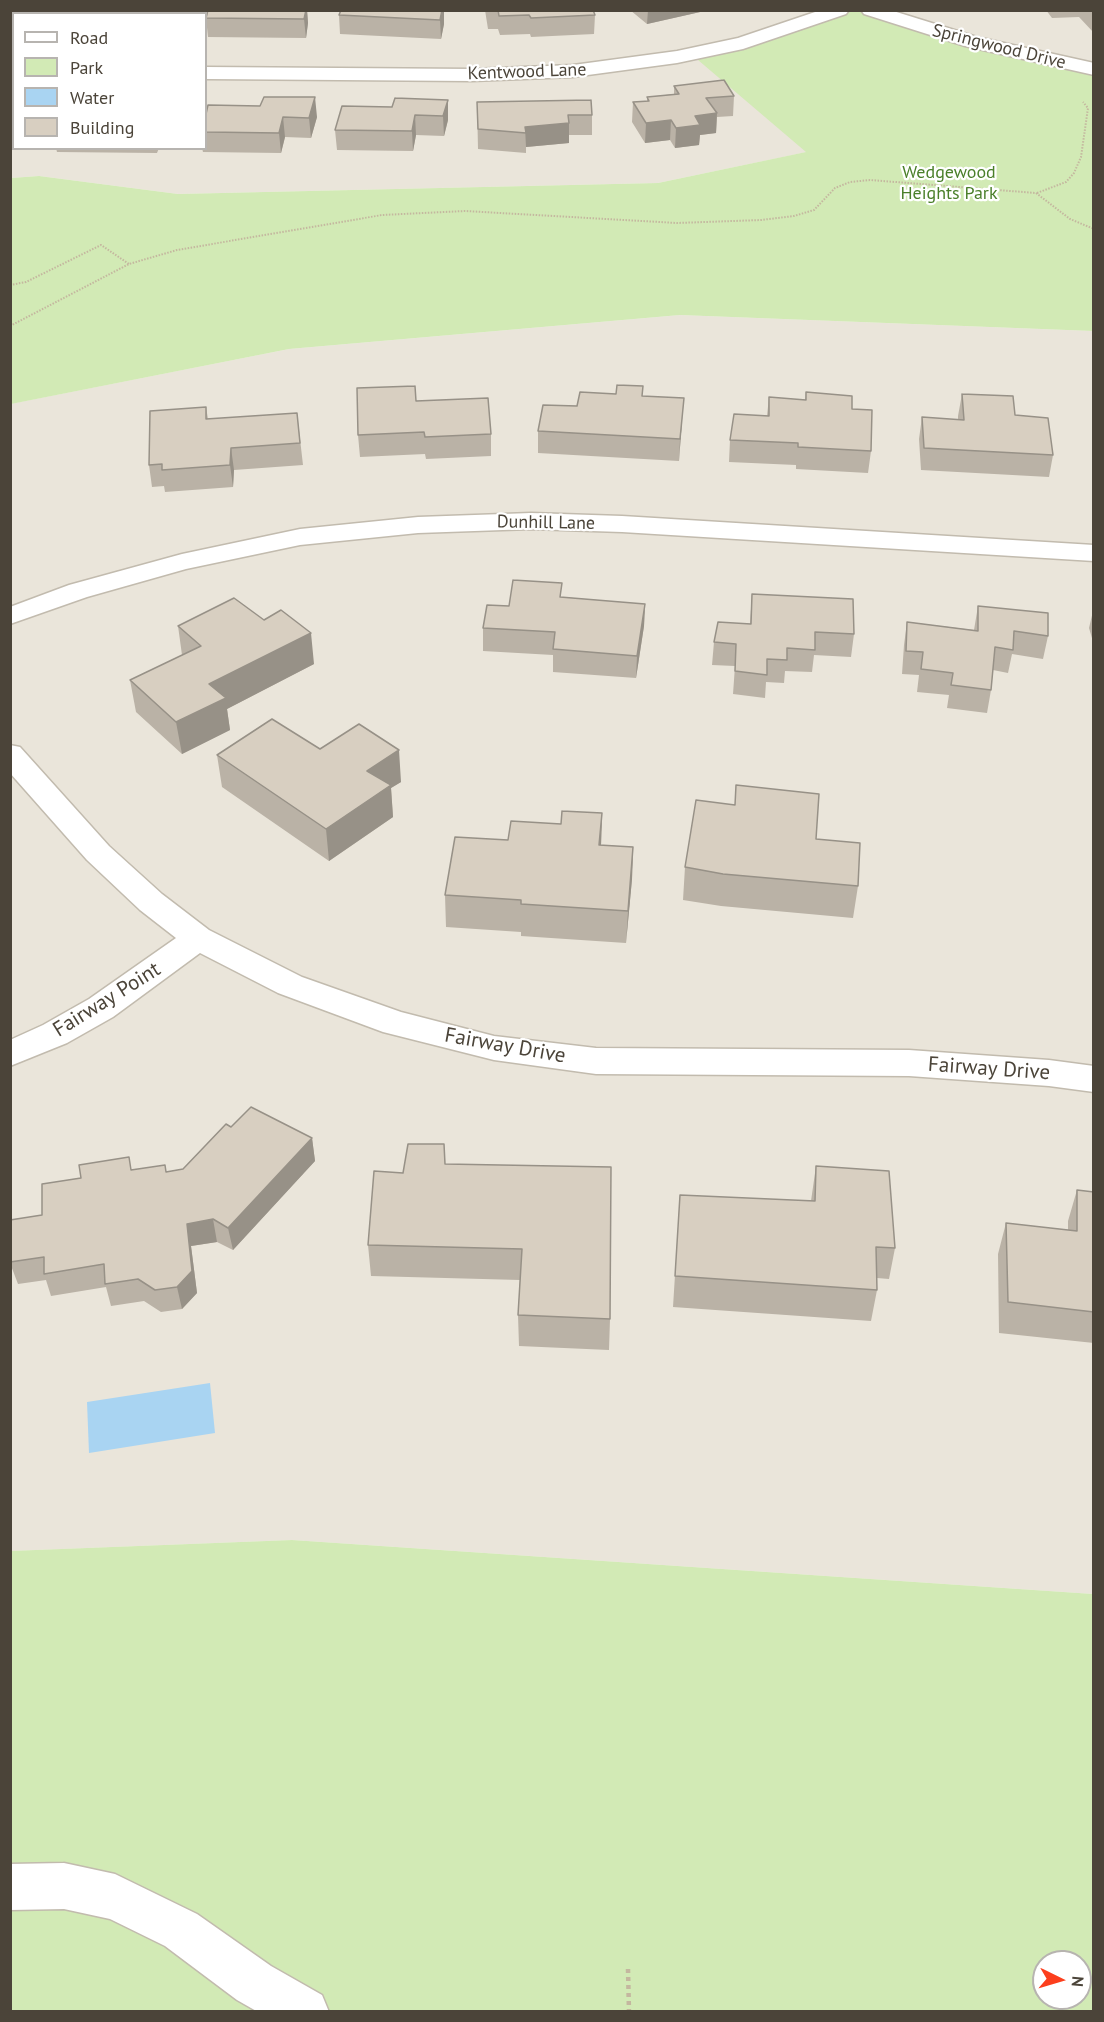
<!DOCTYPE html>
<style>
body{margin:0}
#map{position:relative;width:1104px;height:2022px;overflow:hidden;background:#f6f3ec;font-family:"PT Sans",sans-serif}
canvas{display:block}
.frame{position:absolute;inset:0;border:12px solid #4b4439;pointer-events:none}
.legend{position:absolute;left:12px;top:12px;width:195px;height:138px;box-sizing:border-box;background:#fff;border:2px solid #b7b4b0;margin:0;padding:8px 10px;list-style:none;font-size:18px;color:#4b4439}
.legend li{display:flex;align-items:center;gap:12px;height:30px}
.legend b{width:30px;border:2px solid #b7b4b0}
.north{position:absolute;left:1032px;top:1950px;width:60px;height:60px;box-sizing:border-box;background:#fff;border:2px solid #b7b4b0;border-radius:50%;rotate:95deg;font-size:16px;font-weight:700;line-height:24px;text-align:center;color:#4b4439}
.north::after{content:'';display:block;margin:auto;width:21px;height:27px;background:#fc3f1d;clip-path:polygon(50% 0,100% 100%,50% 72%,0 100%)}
</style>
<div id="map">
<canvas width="1104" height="2022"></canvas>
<div class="frame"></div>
<ul class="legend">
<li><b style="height:8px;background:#fff"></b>Road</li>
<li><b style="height:16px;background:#d2eab5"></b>Park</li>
<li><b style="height:16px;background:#a9d4f2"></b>Water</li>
<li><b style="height:16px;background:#d8cfc1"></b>Building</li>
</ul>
<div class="north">N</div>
</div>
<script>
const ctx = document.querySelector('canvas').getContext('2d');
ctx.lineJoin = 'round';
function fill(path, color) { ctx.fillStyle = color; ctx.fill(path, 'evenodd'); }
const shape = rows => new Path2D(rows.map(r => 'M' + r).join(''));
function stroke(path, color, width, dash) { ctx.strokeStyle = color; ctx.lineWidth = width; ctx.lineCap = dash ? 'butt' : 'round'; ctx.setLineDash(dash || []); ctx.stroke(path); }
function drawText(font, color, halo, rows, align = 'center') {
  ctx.font = font + ' "PT Sans",sans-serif'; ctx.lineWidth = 4.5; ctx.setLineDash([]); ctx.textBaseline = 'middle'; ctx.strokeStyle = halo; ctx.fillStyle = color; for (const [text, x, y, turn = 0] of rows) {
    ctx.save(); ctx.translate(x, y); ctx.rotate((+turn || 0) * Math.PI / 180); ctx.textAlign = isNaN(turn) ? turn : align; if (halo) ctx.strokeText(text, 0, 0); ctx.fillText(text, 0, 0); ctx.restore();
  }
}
const residential = shape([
 [11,11,840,11,807,152,658,183,178,194,39,176,11,178],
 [14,14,206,14,206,148,14,148],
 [870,11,1093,11,1093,69],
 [680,315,1093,331,1093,1594,292,1540,11,1551,10,404,289,349]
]);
const green = shape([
 [840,11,870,11,1093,69,1093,331,680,315,289,349,11,404,11,178,39,176,178,194,658,183,806,152,691,54],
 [292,1540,1093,1594,1093,2011,11,2011,10,1551],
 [1044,1962,1080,1962,1080,1998,1044,1998]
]);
const water = shape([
 [210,1383,215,1433,89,1453,87,1402]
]);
const pathFar1 = shape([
 [1037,193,1066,182,1074,173,1081,157,1088,108,1083,102],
 [10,285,26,282,101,245,129,264],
 [10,326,129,264,177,250,382,215,465,211,677,223,761,220,794,216,814,210,835,188,850,182,870,180,1036,193,1070,219,1094,229]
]);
const path = shape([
 [628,1969,629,2012]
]);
const minor = shape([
 [821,10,849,10,846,14,743,49,677,63,573,77,472,81,206,79,206,67,472,69,573,65,677,51,738,38,821,10],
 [861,10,890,10,977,37,1094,63,1094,75,965,46,864,14,861,10],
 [10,69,14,69,14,81,10,81,10,69],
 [531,513,622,516,1094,545,1094,561,622,532,531,529,418,533,300,545,186,569,87,597,10,624,10,607,69,585,182,554,300,529,418,517,531,513],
 [10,745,20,747,109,846,162,894,209,930,302,977,401,1012,494,1036,596,1048,909,1050,1049,1060,1094,1066,1094,1092,1049,1086,909,1076,596,1074,494,1060,383,1032,278,993,200,953,113,1017,67,1043,10,1066,10,1040,43,1025,89,999,176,938,140,910,87,860,10,773,10,745],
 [64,1863,115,1874,197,1914,271,1966,322,1995,329,2012,258,2012,237,2000,165,1946,110,1919,64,1909,10,1910,10,1864,64,1863]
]);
const wall = shape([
 [10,10,39,10,39,14,14,14,14,41,10,41],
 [307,10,308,23,306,38,208,37,206,18],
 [444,10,444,24,441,39,340,34,339,15],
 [485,10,593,10,595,15,594,34,531,37,530,34,500,35,498,29,488,29],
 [630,10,709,10,647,24],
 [1046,10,1094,10,1094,33,1079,17,1052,18],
 [674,86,734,96,733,116,717,117,716,133,700,135,699,145,675,148,670,140,645,143,632,122,633,102,647,101,647,97,674,94],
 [448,100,448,120,444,136,416,135,413,151,337,150,335,130,392,107],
 [477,102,592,115,592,135,569,135,569,143,526,147,526,153,478,149],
 [10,104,14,104,14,139,10,139],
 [206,114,317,117,311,138,285,137,281,153,203,152,202,148,206,148],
 [56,148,159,148,157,153,57,152],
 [806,392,852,409,871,451,868,473,796,469,796,465,729,462,730,440,767,416,769,397,805,400],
 [962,394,1015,415,1053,455,1049,477,921,470,919,439,922,417,958,420,958,416],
 [643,396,682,420,679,461,538,453,538,431,577,406],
 [416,401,491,434,491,456,426,459,425,454,360,457,358,435],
 [206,407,208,419,297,413,303,465,234,470,233,487,165,492,164,486,152,487,149,465],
 [752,594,854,634,851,657,814,655,812,672,785,671,784,683,766,682,765,698,733,694,735,666,712,665,714,642,750,624],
 [562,597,645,604,644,626,636,678,553,672,553,655,483,651,483,628,509,606],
 [978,606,1048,636,1043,659,1012,654,1008,673,993,670,991,690,987,713,947,708,949,695,917,692,919,675,902,674,904,645,907,622,974,630],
 [1094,607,1094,645,1089,628],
 [178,626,314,664,227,709,230,730,182,754,136,712,130,680,182,655],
 [320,749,401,782,391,788,393,817,329,861,222,787,217,755],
 [736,785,816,839,858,886,853,918,721,906,683,900,685,867,735,805],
 [602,813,601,845,633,847,632,879,626,943,521,936,521,932,446,927,445,895,508,840,561,824],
 [231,1127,312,1138,315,1161,233,1250,217,1242,191,1246,197,1293,182,1309,161,1312,144,1301,111,1306,106,1287,51,1296,46,1280,18,1284,10,1263,42,1215,132,1170,166,1172,183,1169],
 [444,1144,445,1164,610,1319,609,1350,519,1346,518,1315,520,1280,371,1276,368,1245,403,1173],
 [816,1166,895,1248,889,1279,877,1278,877,1290,871,1321,673,1307,680,1195,811,1201],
 [1077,1190,1094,1192,1094,1343,999,1333,998,1254,1006,1223,1068,1230,1068,1221]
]);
const shadedWall = shape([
 [31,10,39,10,39,14,30,14],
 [306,10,307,10,308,23,306,38,304,19],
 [442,10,444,10,444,24,441,39,440,20],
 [648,10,709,10,647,24],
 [315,97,317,117,311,138,309,118],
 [448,100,448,120,444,136,443,116],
 [717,113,716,133,700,135,699,145,675,148,676,128,695,116],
 [415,115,416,135,413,151,412,131],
 [283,117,285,137,281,153,279,133],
 [671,120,670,140,645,143,646,123],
 [569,123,569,143,526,147,525,127],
 [684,398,682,420,679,461,680,439],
 [231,448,234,470,233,487,230,465],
 [645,604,644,626,636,678,637,656],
 [311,633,314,664,227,709,230,730,182,754,176,722,209,684],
 [399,750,401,782,391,788,393,817,329,861,326,829,367,771],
 [602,813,601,846,599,845],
 [633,847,632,879,626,943,628,911],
 [312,1138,315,1161,233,1250,228,1228],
 [213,1219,217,1242,191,1246,197,1293,182,1309,177,1287,187,1224]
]);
const building = shape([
 [10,10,31,10,30,14,14,14,14,22,10,22,10,10],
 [76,10,171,10,170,14,75,14,76,10],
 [208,10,306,10,304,19,206,18,208,10],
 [341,10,442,10,440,20,339,15,341,10],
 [498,10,593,10,595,15,531,18,529,15,499,16,498,10],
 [724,80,734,96,706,98,717,113,695,116,700,125,676,128,671,120,646,123,633,102,649,101,647,97,679,94,674,86,724,80],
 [264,97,315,97,309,118,283,117,279,133,206,132,206,114,208,105,260,106,264,97],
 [395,98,448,100,443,116,415,115,412,131,335,130,342,106,392,107,395,98],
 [591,100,592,115,568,115,569,123,525,127,526,133,478,129,477,102,591,100],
 [10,104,14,104,14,119,10,119,10,104],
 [617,385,643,386,642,396,684,398,680,439,538,431,543,405,577,406,580,392,616,394,617,385],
 [415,386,416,401,488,398,491,434,425,437,424,432,358,435,357,388,415,386],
 [806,392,852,396,852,409,872,410,871,451,798,447,798,443,730,440,734,414,769,416,769,397,806,400,806,392],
 [962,394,1013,396,1015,415,1048,418,1053,455,924,448,922,417,964,420,962,394],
 [206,407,206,419,297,413,300,443,231,448,230,465,162,470,162,464,149,465,150,411,206,407],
 [513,580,562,583,560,597,645,604,637,656,553,649,555,632,483,628,487,605,509,606,513,580],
 [752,594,853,599,854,634,815,632,815,650,787,648,787,660,767,659,767,675,735,671,736,644,714,642,718,622,751,624,752,594],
 [234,598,264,620,281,610,311,633,209,684,226,698,176,722,130,680,201,646,178,626,234,598],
 [978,606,1048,613,1048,636,1014,631,1013,650,995,647,991,690,951,685,953,673,921,669,923,652,906,651,907,622,978,631,978,606],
 [272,719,320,749,359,724,399,750,367,771,391,785,326,829,217,755,272,719],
 [736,785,819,794,816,839,860,843,858,886,723,874,685,867,696,800,735,805,736,785],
 [562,811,602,813,599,845,633,847,628,911,521,904,521,900,445,895,455,837,508,840,511,821,561,824,562,811],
 [251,1107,312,1138,228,1228,213,1219,187,1224,192,1271,177,1287,155,1290,138,1279,105,1284,104,1264,44,1274,44,1257,10,1262,10,1220,42,1215,42,1184,81,1178,79,1165,129,1157,131,1170,165,1165,166,1172,183,1169,226,1124,231,1127,251,1107],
 [408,1144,444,1144,445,1164,611,1167,610,1319,518,1315,522,1249,368,1245,374,1171,403,1173,408,1144],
 [816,1166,889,1171,895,1248,876,1247,877,1290,675,1276,680,1195,815,1201,816,1166],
 [1077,1190,1094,1192,1094,1312,1008,1302,1006,1223,1077,1231,1077,1190]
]);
const farStreetnames = [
 ["Springwood Drive",999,47,14],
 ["Kentwood Lane",527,72,-2],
 ["Dunhill Lane",546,523,1]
];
const farParknames = [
 ["Wedgewood",949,173],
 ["Heights Park",949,194]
];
const streetNames = [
 ["Fairway Point",107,1000,-32],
 ["Fairway Drive",505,1046,10],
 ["Fairway Drive",989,1069,4]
];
fill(residential, '#eae5da');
fill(green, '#d2eab5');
fill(water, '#a9d4f2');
stroke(minor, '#c2bbae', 3);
stroke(pathFar1, '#c4b79f', 2, [1.5, 1.5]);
stroke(path, '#c4b79f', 4.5, [4, 4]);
fill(minor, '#fff');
fill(wall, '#bab2a6');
fill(shadedWall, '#979187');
fill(building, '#d8cfc1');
stroke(building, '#979187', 1.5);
drawText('18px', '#4b4439', '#fff', farStreetnames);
drawText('18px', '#4a7f2a', '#fff', farParknames);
drawText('21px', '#4b4439', '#fff', streetNames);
</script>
